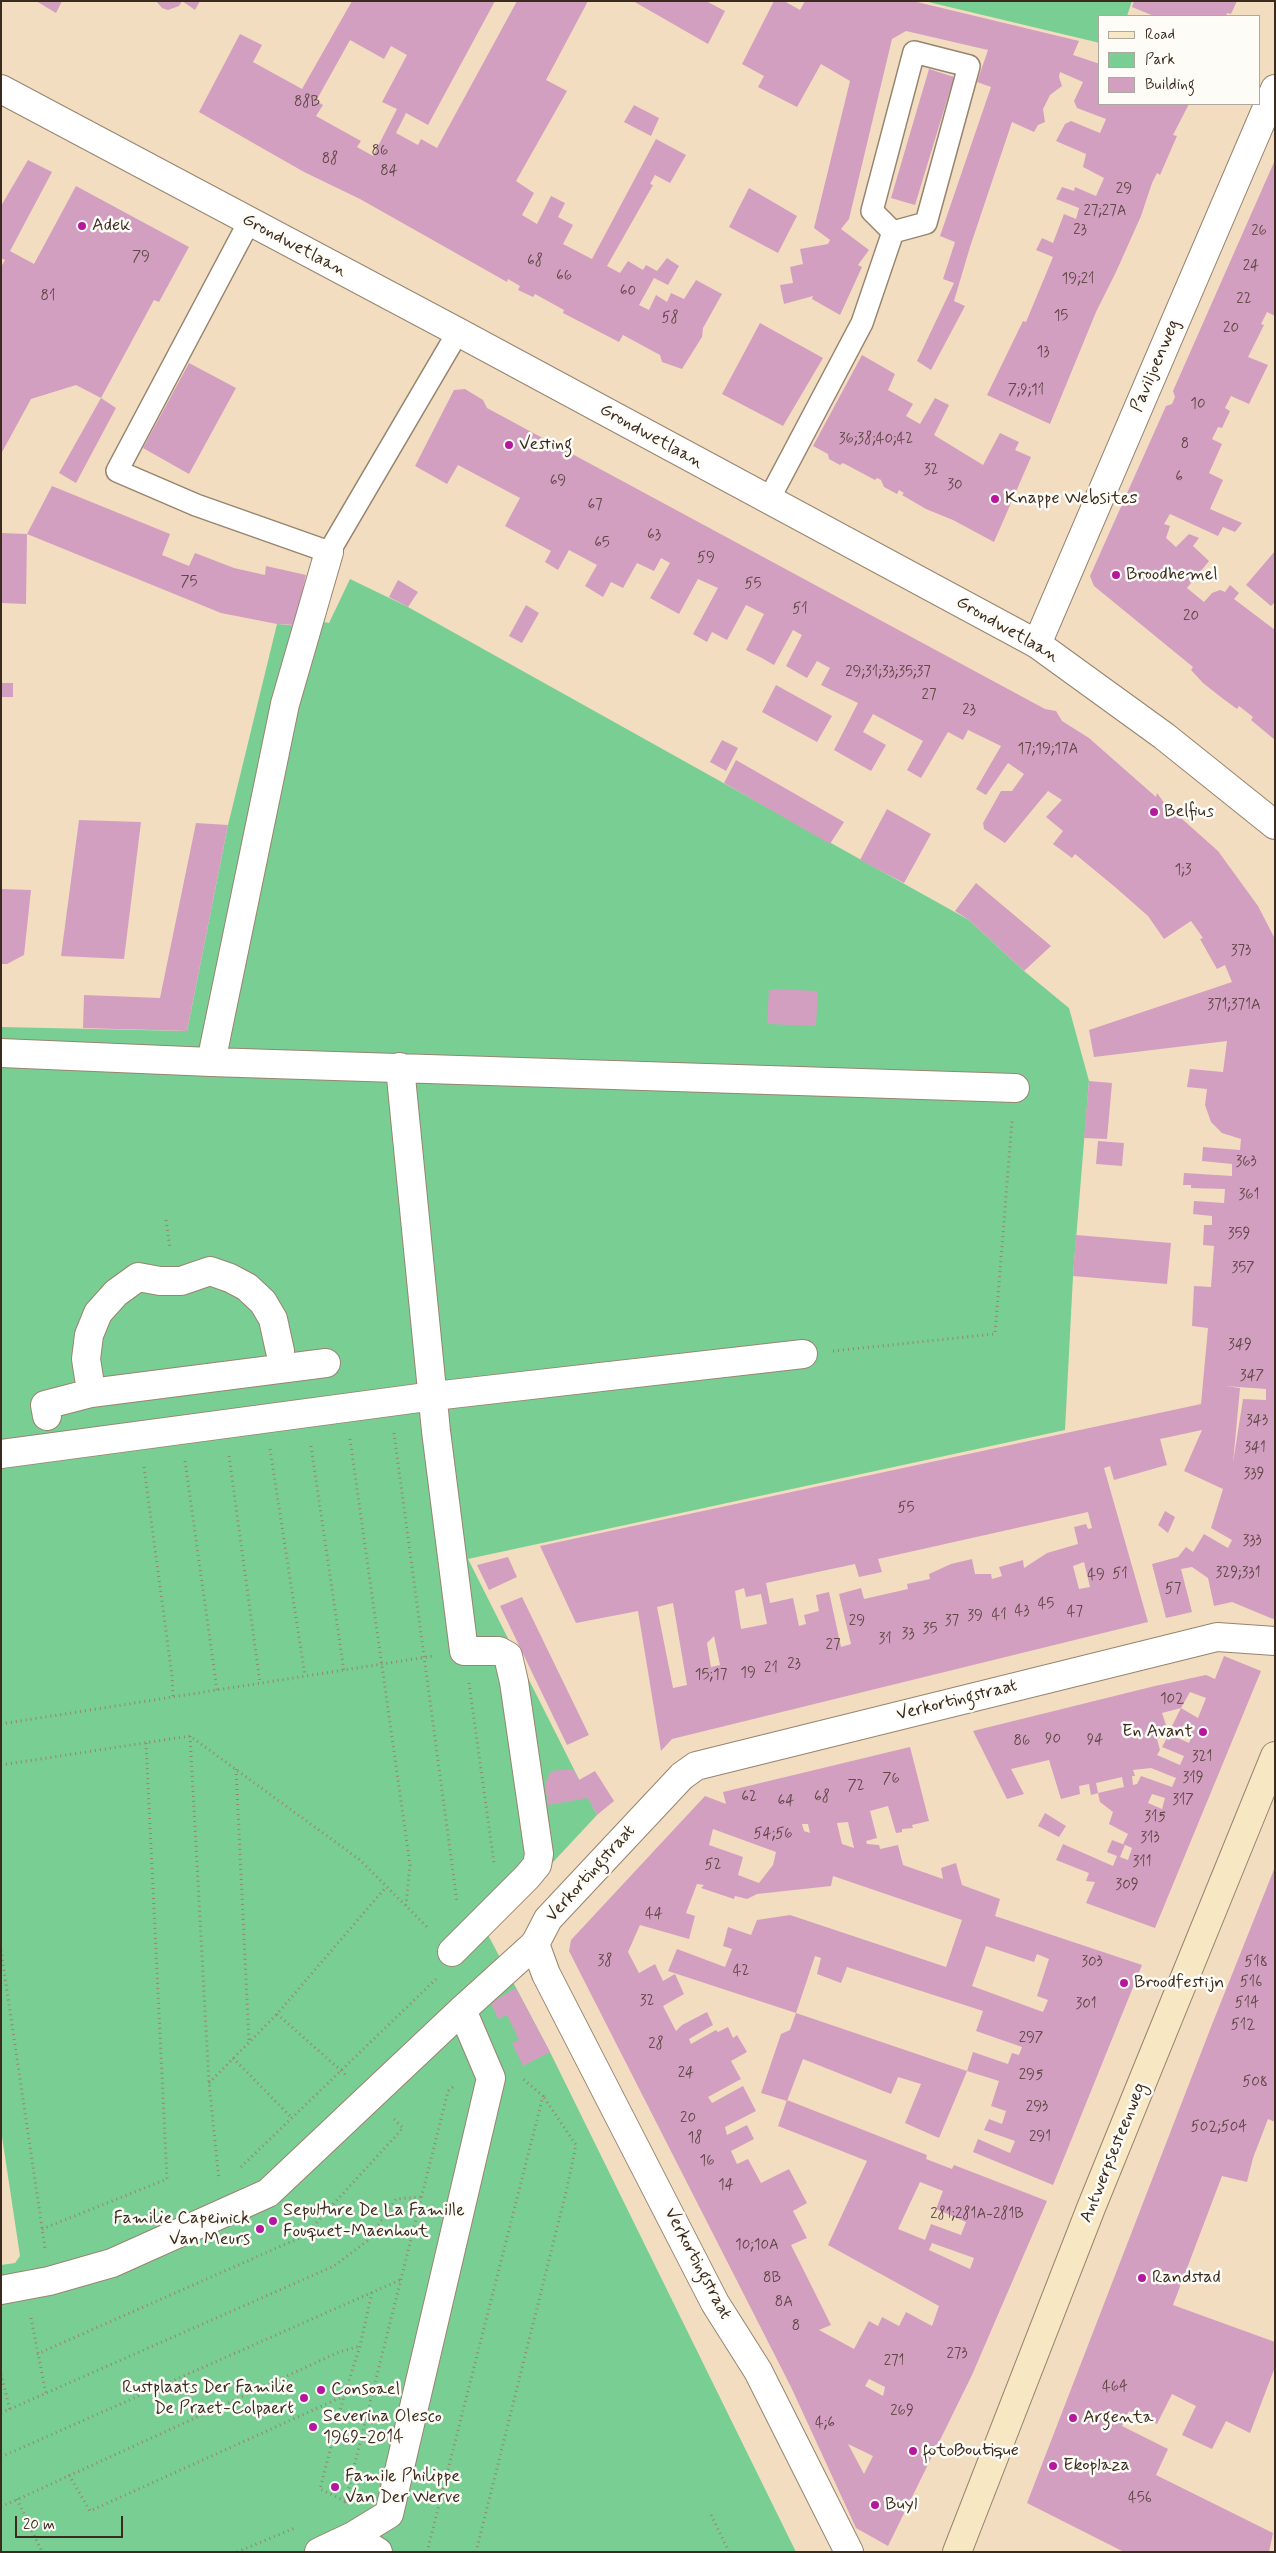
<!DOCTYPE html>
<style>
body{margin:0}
#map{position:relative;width:1276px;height:2553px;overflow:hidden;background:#f3ddc0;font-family:Mynerve,sans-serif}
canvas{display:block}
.frame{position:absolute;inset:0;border:2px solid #3b2a1e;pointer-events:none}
.legend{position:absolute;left:1098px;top:15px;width:162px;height:90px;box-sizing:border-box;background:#fdfcf7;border:1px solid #afa8a0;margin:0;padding:6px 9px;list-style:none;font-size:15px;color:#3b2a1e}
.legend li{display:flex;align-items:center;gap:10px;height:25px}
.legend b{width:25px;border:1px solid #afa8a0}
.scale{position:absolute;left:15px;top:2516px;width:108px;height:22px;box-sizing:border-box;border:2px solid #3b2a1e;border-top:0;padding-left:6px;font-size:15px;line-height:18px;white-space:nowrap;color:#3b2a1e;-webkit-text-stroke:4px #fdfcf7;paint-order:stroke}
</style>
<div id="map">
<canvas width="1276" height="2553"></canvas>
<div class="frame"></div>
<ul class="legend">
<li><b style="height:6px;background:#f8e7c3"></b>Road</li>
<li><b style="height:14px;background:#79cf93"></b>Park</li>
<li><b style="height:14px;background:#d29fc0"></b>Building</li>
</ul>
<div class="scale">20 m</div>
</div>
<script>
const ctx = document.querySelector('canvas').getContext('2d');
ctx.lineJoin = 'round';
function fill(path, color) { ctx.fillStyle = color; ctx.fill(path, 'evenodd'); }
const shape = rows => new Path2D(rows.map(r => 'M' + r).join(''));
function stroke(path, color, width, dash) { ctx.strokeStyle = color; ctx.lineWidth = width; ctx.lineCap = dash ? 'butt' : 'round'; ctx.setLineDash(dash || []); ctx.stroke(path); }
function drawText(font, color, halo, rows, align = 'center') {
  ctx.font = font + ' Mynerve,sans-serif'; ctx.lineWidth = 5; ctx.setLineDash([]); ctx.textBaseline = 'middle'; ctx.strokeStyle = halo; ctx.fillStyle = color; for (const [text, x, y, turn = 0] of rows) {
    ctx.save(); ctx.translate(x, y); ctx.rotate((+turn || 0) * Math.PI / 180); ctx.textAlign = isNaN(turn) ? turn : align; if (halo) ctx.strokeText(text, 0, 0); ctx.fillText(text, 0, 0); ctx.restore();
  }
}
const green = shape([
 [924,1,1132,1,1127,16,1100,16,1100,43],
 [350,579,408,607,969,920,1024,971,1069,1008,1089,1081,1073,1276,1065,1430,468,1559,597,1815,487,1933,550,2052,796,2552,1,2552,1,2265,15,2263,20,2256,1,2130,1,1027,187,1031,228,825,277,624,299,626,310,619,329,623]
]);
const building = shape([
 [36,1,62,1,56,13],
 [156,1,182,1,179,6,168,10,162,8],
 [182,1,200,1,195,10],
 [352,1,495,1,428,125,406,113,396,133,418,145,421,139,437,148,517,1,588,1,546,80,567,91,516,181,534,193,522,215,537,224,551,196,565,203,558,217,573,225,563,244,592,259,656,139,686,155,670,183,655,175,650,184,653,185,607,266,620,273,628,261,643,270,646,265,657,271,667,258,679,266,668,285,654,278,639,305,649,310,656,295,667,302,671,293,684,299,696,280,722,294,703,328,702,337,682,369,662,362,660,355,623,335,619,342,563,313,564,310,535,294,533,297,518,290,520,286,508,279,507,282,360,199,304,172,199,112,240,34,262,45,253,62,302,89],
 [350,40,384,59,391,46,407,55,382,102,397,109,373,156,357,147,361,141,316,116,323,105,316,101],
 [633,1,706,1,725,11,708,44],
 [774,1,784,1,800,10,805,1,913,1,1079,41,1073,55,1100,64,1100,104,1189,104,1173,135,1177,136,1160,175,1157,173,1152,183,1141,216,1116,272,1096,312,1050,424,987,395,1023,321,1026,322,1053,257,1036,250,1042,238,1053,243,1064,214,1076,219,1079,208,1056,199,1062,187,1074,191,1075,187,1096,196,1104,178,1083,167,1086,154,1056,141,1065,124,1071,121,1100,133,1106,119,1077,108,1074,101,1083,82,1060,72,1059,77,1062,86,1050,95,1043,109,1045,122,1038,125,1034,132,1012,122,970,247,954,301,965,306,931,370,917,361,954,283,943,279,955,242,940,236,991,87,977,82,988,50,906,31,892,39,849,219,841,229,869,250,858,265,862,267,840,315,812,299,813,296,784,304,780,285,793,283,790,267,803,264,800,249,828,244,830,240,814,228,850,81,821,64,797,107,758,87,764,76,742,64],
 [1134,1,1237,1,1231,14,1227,13,1226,16,1154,16,1132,7],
 [929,69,954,77,915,205,891,198],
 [634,105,659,118,651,136,624,122],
 [28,160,52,172,10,251,34,264,76,186,189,247,159,302,154,300,101,398,116,408,76,483,59,473,101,398,76,385,31,399,1,454,1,267,5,260,1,258,1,206],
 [1275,160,1275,316,1267,312,1261,324,1264,325,1248,357,1268,365,1249,404,1231,396,1225,408,1230,411,1222,428,1218,427,1212,439,1222,444,1209,473,1223,480,1210,509,1242,523,1235,532,1223,527,1218,536,1170,514,1164,524,1170,526,1166,538,1176,547,1189,534,1199,538,1193,546,1209,561,1187,588,1204,602,1212,593,1220,590,1225,592,1230,585,1239,593,1234,599,1275,630,1275,740,1251,720,1253,717,1239,706,1237,709,1222,698,1203,683,1191,670,1193,667,1094,586,1090,576,1166,406,1172,404,1175,397,1173,391],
 [749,188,797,216,778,253,729,227],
 [760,323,823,358,783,426,722,394],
 [862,355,895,374,888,390,913,404,906,416,920,424,935,398,949,405,934,435,983,465,1000,433,1019,442,1015,450,1031,457,994,542,953,520,926,509,902,495,904,493,899,490,897,494,884,487,881,480,877,478,875,480,843,463,840,465,829,459,828,454,813,446],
 [189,363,236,388,189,474,143,448],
 [465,389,483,400,487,408,1045,709,1056,711,1062,721,1089,738,1156,797,1157,793,1165,804,1175,808,1172,810,1218,851,1258,906,1275,939,1275,1618,1273,1619,1232,1602,1214,1606,1208,1578,1192,1567,1181,1569,1192,1612,1166,1618,1152,1564,1178,1557,1186,1547,1193,1552,1204,1534,1228,1548,1232,1540,1211,1528,1223,1489,1184,1471,1202,1430,1160,1439,1167,1465,1114,1480,1110,1466,1104,1468,1148,1622,672,1739,661,1751,638,1611,576,1623,540,1546,1201,1404,1208,1328,1192,1326,1194,1286,1211,1287,1214,1246,1203,1245,1204,1225,1212,1225,1212,1216,1193,1214,1194,1201,1224,1203,1225,1189,1191,1188,1191,1185,1183,1185,1184,1173,1232,1176,1232,1164,1202,1161,1203,1147,1240,1150,1241,1139,1222,1133,1211,1122,1205,1105,1207,1089,1187,1087,1190,1069,1223,1072,1227,1041,1094,1057,1089,1030,1232,982,1225,965,1217,969,1200,939,1203,938,1191,921,1164,939,1148,916,1115,887,1075,854,1072,858,1053,844,1063,831,1046,817,1062,800,1048,791,1005,843,984,829,983,823,1001,791,1012,791,1024,774,1008,763,986,795,976,789,1001,746,968,730,963,740,948,732,921,778,907,770,923,741,873,714,863,732,886,745,871,771,834,750,858,703,821,685,830,668,817,661,807,678,786,666,802,635,793,630,774,665,760,657,746,650,764,614,746,605,727,640,712,632,707,642,693,634,718,588,698,579,679,614,650,598,670,563,661,558,654,571,637,563,623,588,611,582,603,597,585,586,597,565,569,550,558,570,545,562,551,551,505,526,520,498,458,465,447,484,415,466,454,390],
 [1225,1386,1266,1389,1266,1400,1243,1399,1233,1463,1240,1388],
 [1088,1512,1092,1528,1088,1529,1086,1524,1074,1527,1078,1544,1047,1553,1024,1568,1023,1560,999,1567,1002,1576,992,1579,991,1574,975,1574,972,1559,951,1564,929,1574,930,1579,907,1584,908,1589,864,1599,861,1588,839,1594,851,1644,841,1647,829,1592,816,1595,819,1611,804,1615,806,1624,799,1626,793,1598,770,1603,766,1583,855,1564,859,1577,882,1572,878,1559],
 [1084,1562,1090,1587,1079,1589,1073,1566],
 [744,1588,746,1597,761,1594,767,1624,741,1629,735,1591],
 [673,1603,687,1685,673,1688,657,1607],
 [714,1636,720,1665,711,1667,707,1643],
 [52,486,170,534,162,555,189,566,195,553,234,568,265,575,266,566,306,575,295,625,277,624,221,613,27,534],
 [1,533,27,534,26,604,1,603],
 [1275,551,1275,602,1271,606,1246,585],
 [398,580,418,592,408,607,389,597],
 [526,605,539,613,522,643,509,636],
 [1,683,13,683,13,697,1,697],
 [776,685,832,716,817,742,762,712],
 [722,740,738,748,726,771,710,762],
 [736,760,844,822,830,844,724,783],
 [887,809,931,834,904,883,860,860],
 [79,820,141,822,124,959,61,956],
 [196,823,228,825,187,1031,83,1028,84,995,160,998],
 [976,883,1051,946,1024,971,969,920,955,911],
 [1,889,31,890,24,955,7,964,1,964],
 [769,989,818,991,816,1026,767,1024],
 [1089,1081,1112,1083,1107,1139,1084,1138],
 [1098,1141,1124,1143,1122,1166,1096,1164],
 [1076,1235,1171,1243,1167,1284,1073,1276],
 [1165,1511,1175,1517,1168,1533,1158,1525],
 [508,1557,517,1577,489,1590,477,1565],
 [522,1597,589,1735,567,1745,500,1606],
 [1224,1656,1261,1671,1155,1928,1086,1903,1095,1882,1086,1881,1089,1873,1056,1860,1063,1844,1113,1866,1117,1856,1107,1852,1112,1840,1125,1845,1120,1857,1128,1860,1132,1848,1123,1844,1128,1834,1109,1824,1113,1812,1100,1802,1098,1793,1124,1787,1122,1777,1096,1783,1098,1793,1091,1795,1089,1784,1079,1786,1080,1794,1061,1799,1049,1760,1011,1769,1024,1794,1007,1799,973,1731,1155,1686,1206,1675,1215,1679],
 [1190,1692,1206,1698,1198,1718,1181,1708],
 [1181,1708,1171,1728,1192,1736,1189,1743,1169,1734,1162,1713],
 [1169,1734,1162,1747,1184,1756,1180,1765,1157,1755,1160,1750,1157,1739],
 [1151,1768,1176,1778,1172,1787,1141,1776,1137,1784,1133,1785,1132,1776,1135,1776,1133,1770],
 [1152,1794,1165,1798,1162,1809,1148,1803],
 [910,1747,929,1821,912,1825,913,1828,902,1829,902,1832,896,1833,888,1806,870,1811,877,1838,866,1841,867,1844,879,1845,880,1849,898,1845,903,1865,943,1879,941,1868,956,1863,962,1885,1000,1899,995,1916,1142,1965,1053,2185,973,2152,978,2139,1010,2153,1015,2141,984,2130,989,2119,1002,2124,1006,2111,991,2106,999,2081,967,2071,939,2138,905,2123,921,2084,898,2077,891,2094,803,2059,787,2101,761,2093,781,2034,790,2030,796,2013,668,1971,677,1949,725,1967,732,1949,723,1946,728,1927,751,1935,757,1920,790,1915,946,1967,962,1920,833,1876,831,1886,757,1894,747,1899,735,1896,734,1899,701,1888,704,1885,697,1884,686,1913,695,1916,689,1939,640,1925,628,1952,639,1973,655,1964,663,1981,675,1974,684,1994,663,2006,676,2031,682,2025,707,2012,713,2025,689,2039,691,2044,716,2030,718,2032,728,2027,733,2038,737,2035,747,2052,731,2061,741,2079,708,2097,712,2103,743,2086,756,2111,725,2127,727,2135,747,2125,754,2139,731,2151,737,2164,748,2159,761,2183,789,2169,807,2203,793,2211,807,2238,791,2245,831,2325,819,2330,854,2349,869,2321,878,2326,882,2317,899,2326,906,2312,932,2326,939,2306,828,2245,867,2161,778,2126,787,2100,927,2155,926,2159,952,2169,954,2165,1047,2201,972,2375,888,2546,856,2528,791,2387,569,1951,571,1940,705,1796,726,1804,723,1792],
 [848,1822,854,1848,842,1844,837,1823],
 [802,1824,808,1824,810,1833,804,1831],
 [713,1829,776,1852,773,1865,759,1883,738,1875,743,1857,709,1845],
 [986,1946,1034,1962,1037,1954,1049,1959,1037,1996,1048,2000,1043,2012,972,1986],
 [815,1956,821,1958,817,1974,841,1983,847,1967,983,2011,976,2031,1022,2047,1019,2055,1012,2053,1008,2064,973,2052,967,2071,796,2013],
 [920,2182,943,2191,936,2209,966,2222,961,2235,931,2224,925,2240,898,2229],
 [932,2243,974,2258,970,2269,929,2250],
 [869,2379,885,2387,883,2396,865,2386],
 [848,2444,873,2456,864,2474],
 [573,1769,579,1780,595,1771,614,1801,597,1815,588,1798,548,1805,545,1784,551,1771],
 [1045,1813,1066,1826,1059,1837,1038,1826],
 [1275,1867,1275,2122,1268,2119,1253,2158,1247,2182,1222,2176,1173,2305,1275,2342,1275,2367,1250,2433,1226,2421,1212,2449,1182,2435,1196,2406,1172,2394,1157,2424,1129,2411,1122,2426,1168,2449,1156,2475,1273,2533,1269,2552,1124,2552,1027,2503,1211,2027],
 [516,1988,550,2052,523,2066,512,2043,519,2040,507,2015,498,2019,491,2003]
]);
const path = shape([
 [166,1220,170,1248],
 [833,1351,995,1334,1012,1121],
 [394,1433,457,1902],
 [350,1439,410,1865,406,1905],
 [311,1446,344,1671],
 [270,1449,305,1676],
 [229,1456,260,1683],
 [185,1461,217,1690],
 [144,1467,172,1676,173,1697],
 [469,1683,494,1863],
 [1,1724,433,1656],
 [190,1736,209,2083,219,2180],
 [1,1765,190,1736,360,1860,429,1929],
 [236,1769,249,2042],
 [1,1950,45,2248],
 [277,2014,346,2075],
 [233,2058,292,2118],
 [209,2083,277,2014,386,1887],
 [241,2167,436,1979],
 [42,2229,167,2179,146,1743],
 [31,2318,46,2394],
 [37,2354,304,2236,403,2128,393,2118],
 [1,2374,10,2410],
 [1,2413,334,2266,367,2241,396,2199,421,2197],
 [1,2457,400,2280],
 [69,2475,90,2511,344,2396],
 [17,2499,42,2552],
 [345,2501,320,2489,344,2396,360,2346,372,2292],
 [345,2503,448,2091,455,2085],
 [1,2507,339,2352,360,2346],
 [711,2515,729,2552],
 [237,2552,295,2528],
 [427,2552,543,2096,523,2079],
 [476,2552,567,2188,576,2145,543,2096]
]);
const service = shape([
 [249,222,117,471,196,505,329,552,458,332],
 [768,501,862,323,893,232,872,211,914,52,969,66,926,223,893,232]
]);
const pedestrian = shape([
 [1,1053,211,1062,1015,1088],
 [211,1062,285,704,329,552],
 [400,1067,436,1431,464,1651,499,1651,508,1656,514,1682,539,1854,537,1865,527,1877,452,1952],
 [89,1378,86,1359,89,1335,98,1313,116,1293,138,1277,160,1281,181,1281,210,1271,230,1278,247,1287,263,1302,273,1319,280,1351],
 [47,1416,45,1405,91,1393,326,1363],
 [1,1454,434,1396,803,1354],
 [1,2290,49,2281,112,2263,268,2193,462,2010],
 [353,2536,378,2552],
 [319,2552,353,2536,389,2514,491,2078,462,2010,535,1944]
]);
const minor = shape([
 [1037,644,1275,89],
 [849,2552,758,2371,715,2303,546,1974,535,1944,548,1919,682,1776,696,1766,1217,1637,1275,1641]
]);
const tertiary = shape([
 [1,89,458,332,1037,644,1164,736,1275,825]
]);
const secondary = shape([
 [957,2552,1091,2208,1275,1756]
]);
const markers = [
 [82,226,5,"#b5179e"],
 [509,445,5,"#b5179e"],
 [995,499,5,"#b5179e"],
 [1116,575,5,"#b5179e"],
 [1154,812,5,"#b5179e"],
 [1203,1732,5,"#b5179e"],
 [1124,1983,5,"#b5179e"],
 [273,2221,5,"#b5179e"],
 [260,2229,5,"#b5179e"],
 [1142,2278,5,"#b5179e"],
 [321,2390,5,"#b5179e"],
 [304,2398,5,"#b5179e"],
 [1073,2418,5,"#b5179e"],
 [313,2427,5,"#b5179e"],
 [913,2451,5,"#b5179e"],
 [1053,2466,5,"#b5179e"],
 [335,2487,5,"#b5179e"],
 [875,2505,5,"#b5179e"]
];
const numberNames = [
 ["88B",307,103],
 ["86",380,152],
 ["88",330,160],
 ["84",389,172],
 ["29",1124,190],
 ["27;27A",1105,212],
 ["23",1080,231],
 ["26",1259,232],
 ["79",141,258],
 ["68",535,262],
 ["24",1251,267],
 ["66",564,277],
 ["19;21",1078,280],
 ["60",628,292],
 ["81",48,297],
 ["22",1244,300],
 ["15",1061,317],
 ["58",670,319],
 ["20",1231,329],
 ["13",1043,353],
 ["7;9;11",1026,391],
 ["10",1198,405],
 ["36;38;40;42",876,440],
 ["8",1185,445],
 ["32",931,471],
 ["6",1179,478],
 ["69",558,482],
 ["30",955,486],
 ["67",595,506],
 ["63",654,536],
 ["65",602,544],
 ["59",706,559],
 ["75",189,583],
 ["55",753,585],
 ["51",800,610],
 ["20",1191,617],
 ["29;31;33;35;37",888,673],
 ["27",929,696],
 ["23",969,711],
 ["17;19;17A",1048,750],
 ["1;3",1183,871],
 ["373",1241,952],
 ["371;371A",1234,1006],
 ["363",1246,1163],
 ["361",1249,1196],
 ["359",1239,1235],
 ["357",1243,1269],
 ["349",1240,1346],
 ["347",1252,1377],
 ["343",1257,1422],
 ["341",1255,1449],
 ["339",1254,1475],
 ["55",906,1509],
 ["333",1252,1542],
 ["329;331",1238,1574],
 ["51",1120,1575],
 ["49",1096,1576],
 ["57",1173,1590],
 ["45",1046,1605],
 ["43",1022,1612],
 ["47",1075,1613],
 ["41",999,1616],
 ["39",975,1617],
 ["29",857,1622],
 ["37",952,1622],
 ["35",930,1630],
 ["33",908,1635],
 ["31",885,1640],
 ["27",833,1646],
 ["23",794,1665],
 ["21",771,1669],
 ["19",748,1674],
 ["15;17",711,1676],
 ["102",1172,1700],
 ["90",1053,1740],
 ["94",1095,1741],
 ["86",1022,1742],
 ["321",1202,1758],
 ["319",1193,1779],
 ["76",891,1780],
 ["72",856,1787],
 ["62",749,1798],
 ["68",822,1798],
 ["317",1183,1801],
 ["64",786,1802],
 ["315",1155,1818],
 ["54;56",773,1835],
 ["313",1150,1839],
 ["311",1142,1863],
 ["52",713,1866],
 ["309",1127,1886],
 ["44",654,1915],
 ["38",605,1962],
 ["303",1092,1963],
 ["518",1256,1963],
 ["42",741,1972],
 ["516",1251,1983],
 ["32",647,2002],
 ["514",1247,2004],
 ["301",1086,2005],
 ["512",1243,2026],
 ["297",1031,2039],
 ["28",656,2045],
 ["24",686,2074],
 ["295",1031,2076],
 ["508",1255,2083],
 ["293",1037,2108],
 ["20",688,2119],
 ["502;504",1219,2128],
 ["291",1040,2138],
 ["18",695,2139],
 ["16",707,2162],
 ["14",726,2186],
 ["281;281A-281B",977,2215],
 ["10;10A",757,2246],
 ["8B",772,2279],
 ["8A",784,2303],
 ["8",796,2327],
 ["273",957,2355],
 ["271",894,2362],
 ["464",1115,2388],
 ["269",902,2412],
 ["4;6",825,2424],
 ["456",1140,2499]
];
const poiNames = [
 ["Adek",92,226],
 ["Vesting",519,445],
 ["Knappe Websites",1005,499],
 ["Broodhemel",1126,575],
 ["Belfius",1164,812],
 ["En Avant",1193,1732,"right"],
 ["Broodfestijn",1134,1983],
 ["Sepulture De La Famille",283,2211],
 ["Fouquet-Maenhout",283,2232],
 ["Familie Capeinick",250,2219,"right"],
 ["Van Meurs",250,2240,"right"],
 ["Randstad",1152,2278],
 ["Rustplaats Der Familie",294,2388,"right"],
 ["De Praet-Colpaert",294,2409,"right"],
 ["Consoael",331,2390],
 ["Severina Olesco",323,2417],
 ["1969-2014",323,2438],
 ["Argenta",1083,2418],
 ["fotoBoutique",923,2451],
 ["Ekoplaza",1063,2466],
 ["Famile Philippe",345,2477],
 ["Van Der Werve",345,2498],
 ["Buyl",885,2505]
];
const streetNames = [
 ["Grondwetlaan",294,246,28],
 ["Paviljoenweg",1156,366,-67],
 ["Grondwetlaan",651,437,29],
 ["Grondwetlaan",1007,630,30],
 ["Verkortingstraat",957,1701,-14],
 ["Verkortingstraat",591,1874,-48],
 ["Antwerpsesteenweg",1114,2153,-68],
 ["Verkortingstraat",697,2264,62]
];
fill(green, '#79cf93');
fill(building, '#d29fc0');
stroke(service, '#97846f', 24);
stroke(pedestrian, '#97846f', 30);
stroke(minor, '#97846f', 30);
stroke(tertiary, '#97846f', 30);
stroke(secondary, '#97846f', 30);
stroke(path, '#97846f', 3, [1, 4]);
stroke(service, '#fff', 21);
stroke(pedestrian, '#fff', 28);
stroke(minor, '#fff', 28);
stroke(tertiary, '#fff', 28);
stroke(secondary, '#f8e7c3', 28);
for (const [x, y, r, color] of markers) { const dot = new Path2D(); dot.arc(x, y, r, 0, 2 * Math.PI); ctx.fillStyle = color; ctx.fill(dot); stroke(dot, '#fdfcf7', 2); }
drawText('15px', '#614746', null, numberNames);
drawText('18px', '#3b2a1e', '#fdfcf7', poiNames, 'left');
drawText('18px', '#3b2a1e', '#fdfcf7', streetNames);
</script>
